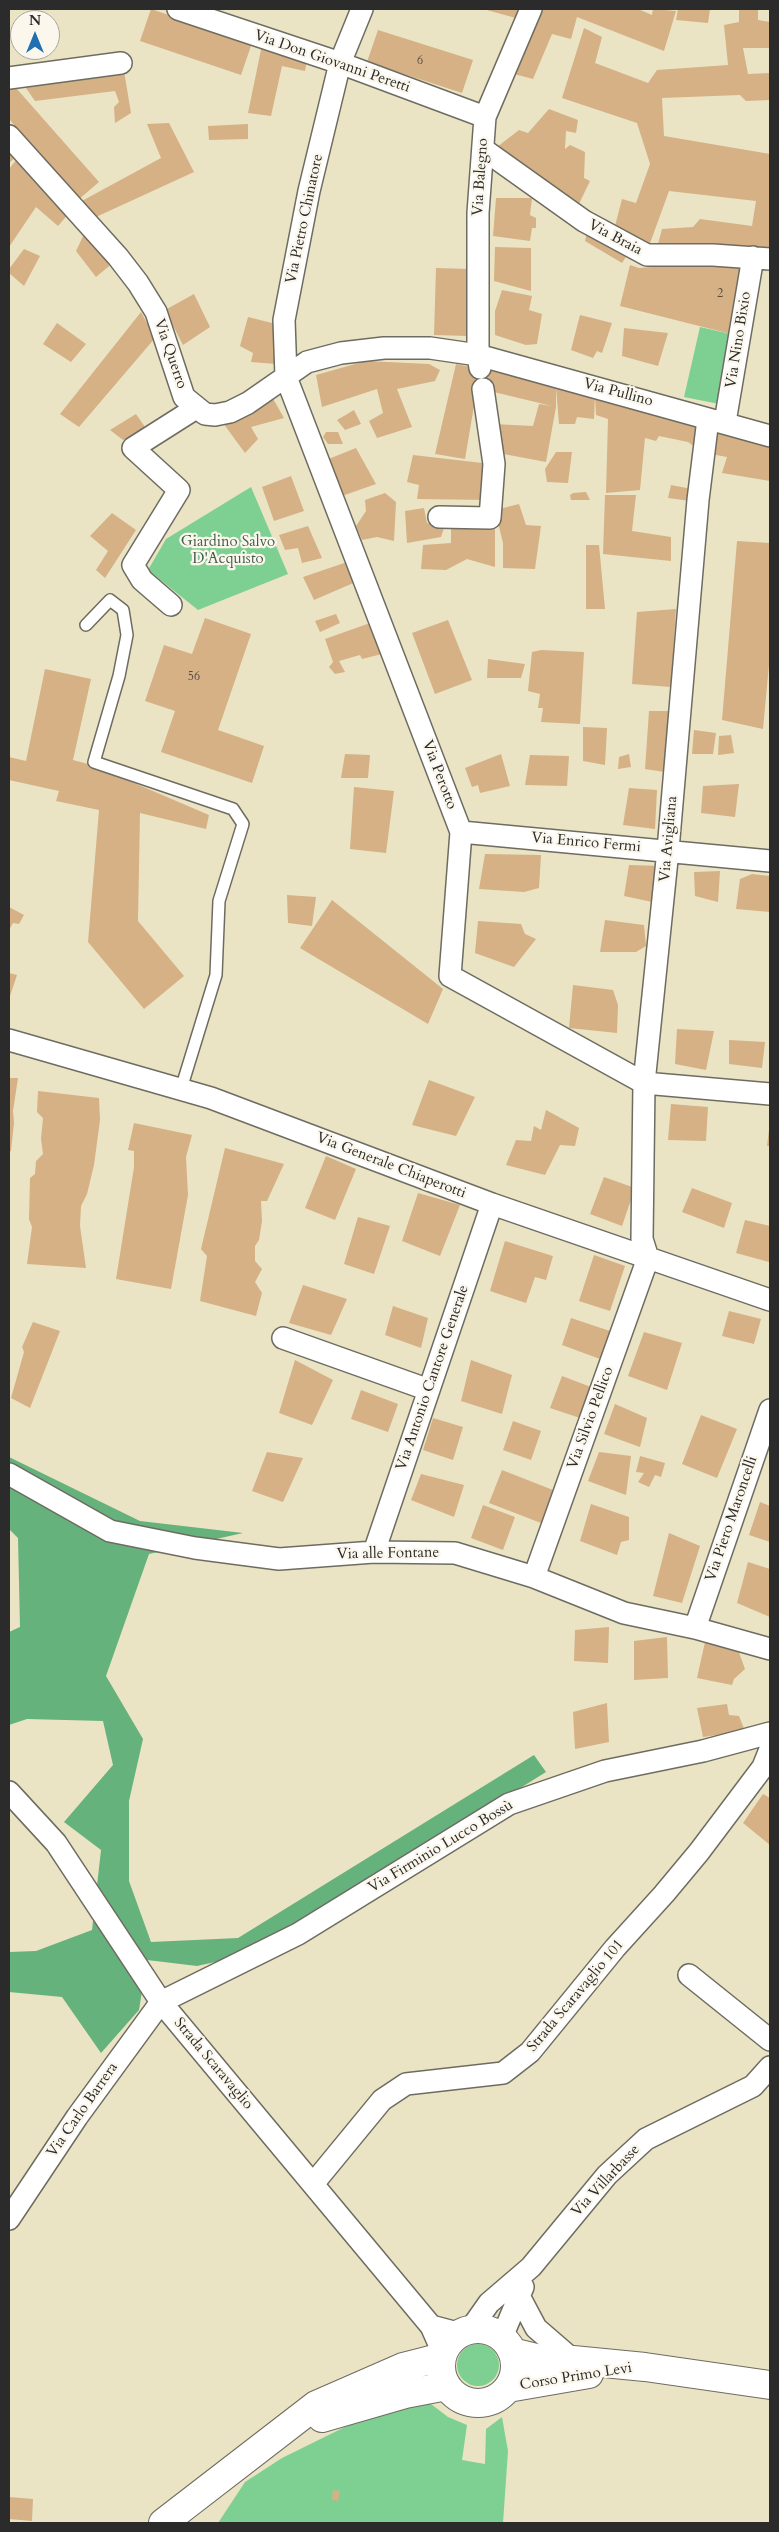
<!DOCTYPE html>
<meta charset="utf-8">
<style>
body{margin:0}
#map{position:relative;width:779px;height:2532px;overflow:hidden;background:#eae4c5;font-family:Cardo,serif}
canvas{display:block}
.frame{position:absolute;inset:0;border:10px solid #2b2b2b;pointer-events:none}
.north{position:absolute;left:10px;top:10px;width:50px;height:50px;box-sizing:border-box;background:#fbf7ec;border:1px solid #a8a59f;border-radius:50%;rotate:0deg;font-size:14px;font-weight:700;line-height:20px;text-align:center;color:#2b2b2b}
.north::after{content:'';display:block;margin:auto;width:18px;height:22px;background:#1f6fb2;clip-path:polygon(50% 0,100% 100%,50% 72%,0 100%)}
</style>
<div id="map">
<canvas width="779" height="2532"></canvas>
<div class="frame"></div>
<div class="north">N</div>
</div>
<script>
const ctx = document.querySelector('canvas').getContext('2d');
ctx.lineJoin = 'round';
function fill(path, color) { ctx.fillStyle = color; ctx.fill(path, 'evenodd'); }
const shape = rows => new Path2D(rows.map(r => 'M' + r).join(''));
function stroke(path, color, width, dash) { ctx.strokeStyle = color; ctx.lineWidth = width; ctx.lineCap = dash ? 'butt' : 'round'; ctx.setLineDash(dash || []); ctx.stroke(path); }
function drawText(font, color, halo, rows, align = 'center') {
  ctx.font = font + ' Cardo,serif'; ctx.lineWidth = 4.5; ctx.setLineDash([]); ctx.textBaseline = 'middle'; ctx.strokeStyle = halo; ctx.fillStyle = color; for (const [text, x, y, turn = 0] of rows) {
    ctx.save(); ctx.translate(x, y); ctx.rotate((+turn || 0) * Math.PI / 180); ctx.textAlign = isNaN(turn) ? turn : align; if (halo) ctx.strokeText(text, 0, 0); ctx.fillText(text, 0, 0); ctx.restore();
  }
}
const green = shape([
 [700,327,735,335,719,404,684,397],
 [251,487,288,574,198,610,148,570,166,539],
 '457 2365a21 21 0 1 1 42 0a21 21 0 1 1-42 0Z',
 [410,2404,431,2404,448,2417,467,2425,462,2460,485,2464,486,2429,502,2417,508,2451,503,2523,218,2523,245,2482,282,2458,357,2421]
]);
const forest = shape([
 [9,1457,140,1521,243,1533,149,1554,106,1676,143,1739,129,1801,129,1881,151,1942,238,1938,534,1755,546,1772,256,1953,197,1966,147,1960,139,2010,101,2053,62,1997,9,1992,9,1952,36,1951,92,1930,101,1850,64,1822,113,1765,103,1721,27,1719,9,1725,9,1632,20,1627,18,1538,9,1529]
]);
const building = shape([
 [151,9,252,43,241,75,140,41],
 [483,9,526,9,523,20],
 [537,9,638,9,652,15,653,9,676,11,664,51,577,17,571,39,552,34,533,79,514,74],
 [678,9,710,9,708,23,676,20],
 [739,9,758,9,758,20,770,22,770,48,743,48,748,74,770,73,770,100,746,101,740,95,662,98,664,136,770,154,770,248,658,244,662,229,693,227,700,219,752,226,756,201,669,191,649,246,614,230,622,199,636,203,650,164,637,123,562,98,584,28,602,37,595,63,648,83,657,70,728,65,724,25,739,22],
 [378,30,473,60,462,93,367,62],
 [262,45,307,60,305,71,282,66,271,116,248,113],
 [123,65,131,113,115,123,114,107,119,102,115,91,35,101,21,81],
 [9,80,99,182,78,200,9,119],
 [549,109,578,120,576,133,566,131,565,149,570,145,585,152,584,178,590,181,578,206,497,147,519,130,528,133],
 [169,123,194,172,96,217,80,202,161,158,147,124],
 [248,124,248,139,209,140,208,126],
 [9,143,19,154,9,163],
 [21,154,70,212,58,226,36,207,9,247,9,169],
 [496,198,532,198,530,215,536,218,536,228,532,228,530,241,493,236],
 [588,228,631,249,622,263,585,241],
 [86,230,114,262,96,277,76,251],
 [495,247,531,248,531,291,494,281],
 [24,249,40,256,24,286,9,273,9,269],
 [704,263,747,263,735,335,620,306,630,265,639,268],
 [436,268,470,269,468,336,434,335],
 [502,290,532,296,529,310,542,314,537,344,526,345,495,335,495,311],
 [194,294,210,327,183,345,165,310],
 [141,312,155,338,79,427,60,414],
 [580,315,612,323,602,353,597,351,593,358,571,350],
 [248,317,280,325,276,364,251,362,253,353,240,346],
 [57,323,86,344,71,362,43,344],
 [624,328,668,333,658,366,622,356],
 [366,361,429,364,440,370,435,381,397,389,412,427,377,438,369,421,383,413,377,389,322,407,316,375],
 [456,364,556,384,700,424,698,449,688,442,659,436,656,441,645,438,640,490,606,493,608,419,596,415,595,395,594,419,577,417,575,424,559,424,556,387,556,407,546,462,493,452,493,424,533,426,539,404,552,406,477,388,465,459,435,454],
 [271,395,284,418,251,427,258,439,245,453,223,423],
 [354,410,361,424,345,430,337,420],
 [136,414,147,430,123,440,110,430],
 [714,426,770,442,770,481,722,473,727,457,711,454],
 [326,432,338,432,343,444,328,444,323,437],
 [356,448,376,484,342,496,326,460],
 [556,452,572,452,568,483,547,482,545,469],
 [413,455,491,464,488,500,417,499,419,485,407,482],
 [291,476,304,511,274,521,262,487],
 [671,485,692,489,690,501,668,498],
 [586,492,590,500,571,500,570,495,573,493],
 [385,493,396,502,394,541,377,537,362,540,356,526,366,511,365,500],
 [605,495,636,495,632,531,671,537,671,561,603,554],
 [519,504,526,525,541,526,535,569,503,568,503,543,495,510],
 [424,508,427,523,444,528,441,537,407,543,405,511],
 [112,513,136,530,105,578,96,570,108,551,90,536],
 [451,524,495,527,495,567,467,559,446,570,421,569,423,545,451,543],
 [308,526,322,558,302,563,298,548,285,550,279,535],
 [737,541,770,543,770,654,763,729,722,720],
 [586,545,599,545,605,609,586,609],
 [353,560,358,581,314,600,303,577],
 [676,609,671,687,632,684,637,612],
 [336,614,340,623,320,632,315,621],
 [205,618,251,634,218,730,264,746,252,783,161,752,175,711,145,701,164,645,192,654],
 [448,620,472,680,435,694,412,633],
 [370,623,386,653,362,659,360,655,339,661,345,672,335,674,329,667,333,662,325,639],
 [541,650,584,652,580,724,541,722,543,708,538,708,540,694,528,691,532,652],
 [488,659,525,664,521,678,487,678],
 [45,669,91,679,73,760,92,765,209,815,206,829,140,813,138,921,184,976,144,1009,88,942,99,810,56,801,59,791,9,780,9,757,26,761],
 [649,711,671,711,671,773,645,769],
 [583,727,607,728,605,765,583,761],
 [694,730,716,733,713,754,692,754],
 [731,735,734,753,718,755,719,736],
 [345,754,370,755,368,778,341,778],
 [501,754,510,786,480,793,478,785,472,787,465,768],
 [629,754,631,767,618,769,619,757],
 [530,755,569,756,567,786,525,785],
 [739,784,735,817,701,813,703,786],
 [354,787,394,791,386,853,350,849],
 [629,788,657,790,655,829,623,825],
 [485,854,541,855,539,888,524,892,479,889],
 [629,865,662,866,657,903,624,896],
 [720,871,718,902,695,896,694,872],
 [752,874,770,876,770,912,736,909,740,879],
 [287,895,316,897,312,926,288,923],
 [332,900,443,989,428,1024,300,948],
 [9,907,24,915,19,924,13,923,9,930],
 [605,920,644,925,646,946,636,952,600,952],
 [478,921,521,924,525,934,536,939,514,967,475,953],
 [9,973,17,975,9,999],
 [573,985,613,990,618,1005,617,1033,569,1028],
 [677,1029,714,1031,706,1070,675,1064],
 [729,1040,765,1042,762,1068,729,1064],
 [9,1078,18,1078,13,1111,14,1123,11,1151,9,1152],
 [429,1080,475,1097,456,1136,412,1125],
 [38,1091,99,1098,100,1120,94,1165,87,1194,81,1206,80,1226,86,1268,27,1264,32,1227,29,1219,30,1178,35,1174,36,1161,43,1154,41,1139,43,1118,37,1112],
 [671,1104,708,1107,706,1141,668,1140],
 [546,1110,579,1128,575,1146,560,1145,545,1175,506,1165,516,1140,531,1141,534,1126,541,1130],
 [134,1123,192,1135,186,1157,188,1195,171,1289,116,1279,134,1167,134,1151,128,1150],
 [769,1130,770,1130,770,1146,767,1146],
 [225,1148,284,1164,267,1201,261,1201,262,1221,259,1240,255,1246,255,1261,262,1269,255,1282,262,1293,256,1316,200,1301,207,1256,201,1249],
 [326,1156,356,1169,335,1220,305,1208],
 [604,1177,635,1188,622,1226,590,1214],
 [692,1188,732,1203,724,1228,682,1212],
 [418,1193,460,1205,440,1256,402,1241],
 [358,1217,390,1226,374,1274,344,1264],
 [745,1220,770,1226,769,1262,736,1253],
 [505,1241,553,1256,546,1280,535,1277,526,1303,490,1291],
 [594,1255,625,1266,610,1311,579,1301],
 [303,1285,347,1299,331,1335,289,1323],
 [393,1306,428,1318,421,1348,385,1335],
 [729,1311,761,1319,754,1344,722,1336],
 [571,1318,610,1331,600,1359,562,1345],
 [33,1322,60,1331,30,1408,11,1398,24,1352,22,1347],
 [644,1332,682,1343,667,1390,628,1376],
 [295,1360,333,1380,312,1425,279,1413],
 [471,1360,512,1375,502,1414,461,1401],
 [562,1376,591,1387,580,1418,550,1408],
 [361,1390,398,1404,388,1432,351,1419],
 [615,1404,647,1418,640,1447,604,1434],
 [701,1415,737,1429,717,1478,682,1464],
 [433,1418,463,1427,453,1460,423,1450],
 [513,1421,541,1431,531,1460,503,1450],
 [267,1452,303,1458,283,1502,252,1491],
 [599,1452,631,1456,626,1495,588,1481],
 [640,1456,665,1463,661,1477,655,1475,649,1487,638,1482,644,1473,636,1472],
 [502,1470,553,1490,541,1523,489,1503],
 [421,1474,464,1485,454,1517,411,1500],
 [760,1502,770,1506,770,1542,749,1535],
 [591,1504,629,1517,629,1540,621,1542,617,1555,580,1541],
 [483,1505,515,1517,503,1550,471,1538],
 [669,1533,700,1546,682,1603,653,1596],
 [748,1562,770,1569,770,1617,737,1603],
 [609,1627,608,1663,574,1661,575,1630],
 [667,1637,668,1678,634,1680,634,1641],
 [705,1642,737,1647,745,1669,734,1679,732,1685,697,1678],
 [607,1703,609,1742,575,1749,573,1712],
 [727,1704,729,1715,739,1716,745,1731,703,1737,697,1708],
 [763,1794,770,1798,770,1845,743,1823],
 [333,2490,340,2491,338,2501,332,2500],
 [9,2497,33,2499,32,2521,9,2519]
]);
const service = shape([
 [86,625,110,600,123,610,127,635,119,676,94,762,233,809,243,824,219,901,216,975,181,1089]
]);
const minor = shape([
 [178,9,340,63,485,117],
 [362,9,340,63,309,191,284,320,286,377,461,832,450,976,644,1083,770,1094],
 [9,78,121,63],
 [9,136,118,257,138,283,156,312,184,397,205,414,215,415,230,412,248,403,307,362,341,353,384,348,430,348,478,355,770,436],
 [483,149,584,221,647,255,713,255,770,259],
 [480,368,478,355,478,213,485,117,531,9],
 [725,422,753,257],
 [439,517,490,518,494,464,483,389],
 [171,605,142,580,133,565,179,490,133,448,196,408],
 [461,832,770,861],
 [9,1040,211,1098,492,1204,770,1300],
 [648,1258,642,1239,644,1083,668,850,698,500,708,419],
 [283,1338,429,1390],
 [9,1474,110,1531,195,1548,279,1559,374,1552,455,1553,534,1577,624,1613,695,1628,770,1649],
 [374,1552,492,1204],
 [534,1577,648,1258],
 [695,1628,770,1410],
 [9,1792,56,1843,161,2002,431,2326],
 [689,1975,770,2040],
 [313,2184,382,2100,406,2084,503,2073,530,2052,615,1948,664,1894,699,1852,763,1767,769,1752],
 [9,2219,77,2117,161,2002,298,1934,509,1804,605,1771,703,1751,770,1733],
 [519,2296,536,2328,573,2360],
 [470,2330,489,2303,531,2267,607,2175,646,2139,753,2086,770,2067],
 [502,2337,523,2287],
 [443,2353,431,2326,461,2334]
]);
const tertiary = shape([
 '441 2366a37 37 0 1 1 74 0a37 37 0 1 1-74 0Z',
 [512,2352,545,2360,573,2360,645,2367,770,2385],
 [508,2388,589,2374],
 [322,2418,405,2394,447,2386],
 [163,2523,316,2405,403,2367,442,2357]
]);
const numberNames = [
 ["6",420,61],
 ["2",720,294],
 ["56",194,677]
];
const streetNames = [
 ["Via Don Giovanni Peretti",332,62,19],
 ["Via Balegno",481,177,-86],
 ["Via Pietro Chinatore",305,219,-78],
 ["Via Braia",615,238,28],
 ["Via Nino Bixio",739,340,-81],
 ["Via Querro",170,354,71],
 ["Via Pullino",618,393,15],
 ["Via Perotto",439,775,69],
 ["Via Avigliana",669,839,-85],
 ["Via Enrico Fermi",586,843,5],
 ["Via Generale Chiaperotti",391,1166,21],
 ["Via Antonio Cantore Generale",433,1378,-71],
 ["Via Silvio Pellico",591,1418,-70],
 ["Via Piero Maroncelli",732,1519,-71],
 ["Via alle Fontane",388,1554,-1],
 ["Via Firminio Lucco Bossù",441,1847,-31],
 ["Strada Scaravaglio 101",576,1996,-50],
 ["Strada Scaravaglio",213,2064,50],
 ["Via Carlo Barrera",83,2110,-55],
 ["Via Villarbasse",606,2181,-47],
 ["Corso Primo Levi",576,2377,-9]
];
const parkNames = [
 ["Giardino Salvo",228,543],
 ["D'Acquisto",228,560]
];
fill(green, '#7ed092');
fill(forest, '#66b27c');
fill(building, '#d5b185');
stroke(service, '#6e6c61', 14);
stroke(minor, '#6e6c61', 24);
stroke(tertiary, '#6e6c61', 30);
stroke(service, '#fff', 11);
stroke(minor, '#fff', 21);
stroke(tertiary, '#fff', 28);
drawText('12px', '#564c42', null, numberNames);
drawText('15px', '#2b2b2b', '#fbf7ec', streetNames);
drawText('15px', '#445d4a', '#fbf7ec', parkNames);
</script>
